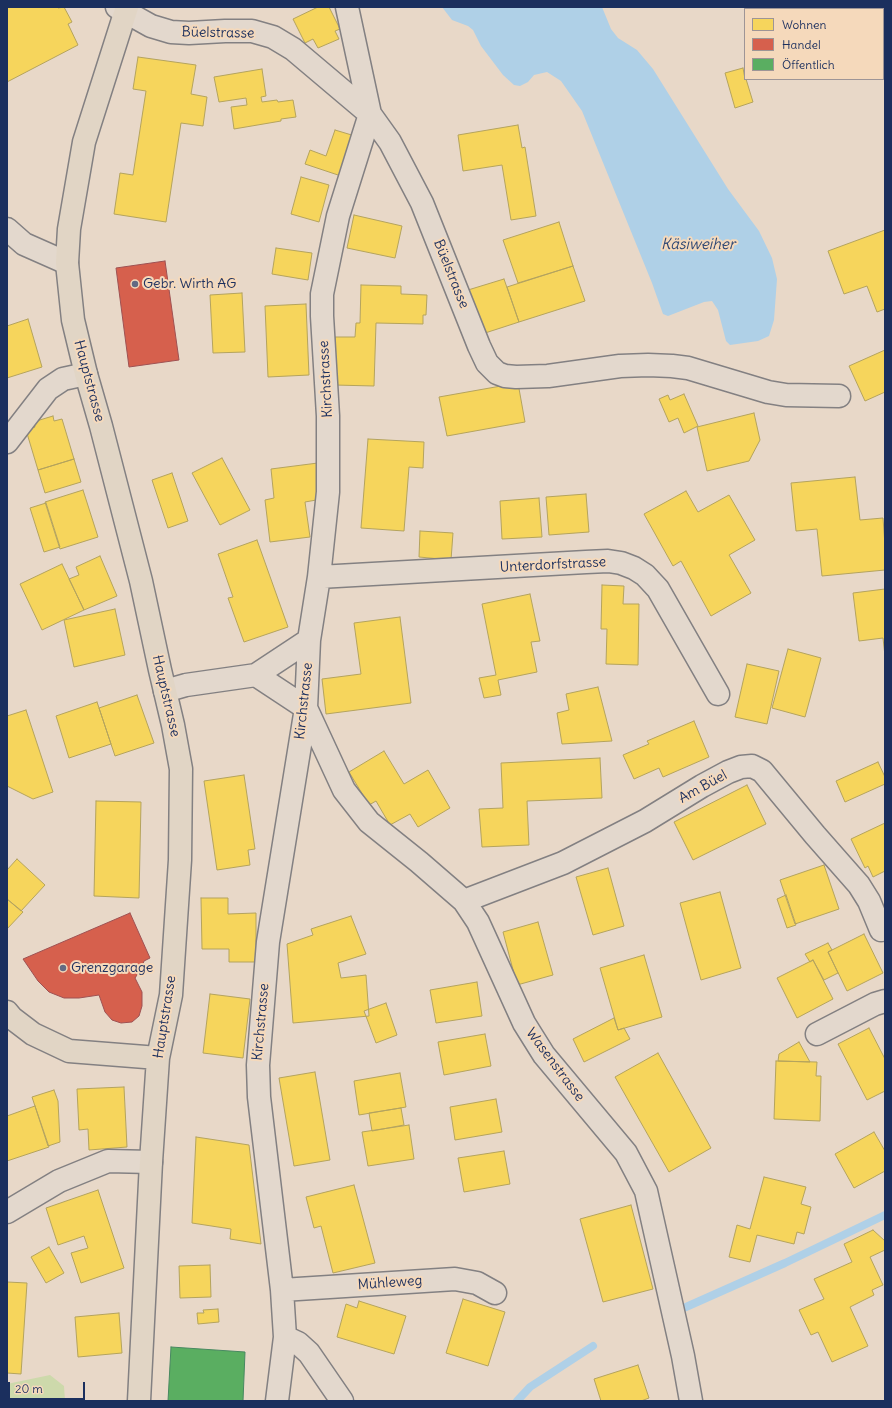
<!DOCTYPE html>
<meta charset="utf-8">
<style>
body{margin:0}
#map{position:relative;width:892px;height:1408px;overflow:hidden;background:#e8d8c8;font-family:Delius,sans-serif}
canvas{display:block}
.frame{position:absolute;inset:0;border:8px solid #1b2f5e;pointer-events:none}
.legend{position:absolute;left:744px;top:8px;width:140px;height:72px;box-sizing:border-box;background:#f5d9bb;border:1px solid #9e9596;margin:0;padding:5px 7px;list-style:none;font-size:12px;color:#1b2f5e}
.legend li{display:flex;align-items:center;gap:8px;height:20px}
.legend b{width:20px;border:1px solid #9e9596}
.scale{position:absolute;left:8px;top:1382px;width:77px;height:18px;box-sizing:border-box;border:2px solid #1b2f5e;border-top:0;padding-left:5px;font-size:12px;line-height:14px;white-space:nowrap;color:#1b2f5e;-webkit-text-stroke:3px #f5d9bb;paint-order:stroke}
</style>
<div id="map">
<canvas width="892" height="1408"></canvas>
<div class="frame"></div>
<ul class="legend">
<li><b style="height:11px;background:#f6d55c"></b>Wohnen</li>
<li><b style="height:11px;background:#d6604d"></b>Handel</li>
<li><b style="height:11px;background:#5aae61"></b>Öffentlich</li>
</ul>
<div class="scale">20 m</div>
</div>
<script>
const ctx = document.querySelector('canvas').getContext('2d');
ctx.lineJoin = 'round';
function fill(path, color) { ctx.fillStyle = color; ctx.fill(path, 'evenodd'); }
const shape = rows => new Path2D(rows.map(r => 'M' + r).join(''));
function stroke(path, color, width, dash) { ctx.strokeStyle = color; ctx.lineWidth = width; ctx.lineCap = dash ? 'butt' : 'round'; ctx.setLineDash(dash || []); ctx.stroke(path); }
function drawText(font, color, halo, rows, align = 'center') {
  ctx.font = font + ' Delius,sans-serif'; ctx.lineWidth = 4; ctx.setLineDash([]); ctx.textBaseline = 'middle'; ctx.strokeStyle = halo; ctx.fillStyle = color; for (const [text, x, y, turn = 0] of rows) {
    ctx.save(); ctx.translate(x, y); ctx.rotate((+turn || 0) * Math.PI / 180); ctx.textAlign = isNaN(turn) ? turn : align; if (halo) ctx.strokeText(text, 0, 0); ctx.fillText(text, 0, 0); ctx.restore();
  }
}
const green = shape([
 [50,1375,64,1386,65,1401,7,1401,7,1384]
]);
const water = shape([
 [442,7,602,7,611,29,618,38,637,50,653,69,728,189,759,231,772,258,777,279,774,320,769,336,758,341,730,345,726,341,718,310,712,301,704,302,668,316,663,314,652,283,582,111,561,81,547,72,534,75,528,82,520,86,514,85,503,75,481,46,473,30,468,26,452,20]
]);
const homes = shape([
 [9,7,57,7,58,8,64,7,72,22,68,24,78,45,7,82,7,8,9,7],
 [318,7,329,7,340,29,335,31,339,39,318,48,313,39,305,43,293,19,318,7],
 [788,7,845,7,843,9,786,9,788,7],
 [138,57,196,65,191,94,207,97,203,126,181,123,166,222,114,214,120,173,133,175,146,91,133,89,138,57],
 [743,68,745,79,746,79,753,102,735,108,725,73,743,68],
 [262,69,266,96,261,97,262,102,277,100,278,102,293,100,296,117,281,119,281,121,234,129,231,107,247,105,246,98,219,102,214,77,262,69],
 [518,125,522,148,525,147,536,216,511,220,502,165,463,171,458,135,518,125],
 [335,130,355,136,341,176,305,164,310,150,326,156,335,130],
 [301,177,329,185,319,222,291,214,301,177],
 [354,215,402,226,395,258,347,248,354,215],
 [559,222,573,266,518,283,503,240,559,222],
 [885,230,885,309,877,312,867,286,844,294,828,251,885,230],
 [276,248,312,253,308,280,272,274,276,248],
 [573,266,585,301,519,322,507,287,573,266],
 [504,279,519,322,482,334,468,290,504,279],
 [361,285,401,286,401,294,427,295,426,315,423,315,423,324,376,323,374,386,334,385,335,337,355,337,356,323,360,323,361,285],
 [242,293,245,352,213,353,210,295,242,293],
 [306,304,309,375,268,377,265,306,306,304],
 [28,319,42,367,7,378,7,326,28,319],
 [885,350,885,392,865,401,849,366,885,350],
 [518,383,525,422,447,436,439,397,518,383],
 [684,394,698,426,684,433,678,418,669,422,659,399,668,395,670,400,684,394],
 [754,413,760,440,749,461,707,471,697,427,754,413],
 [53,416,54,421,62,419,74,459,38,470,26,430,35,427,33,422,53,416],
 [368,439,424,442,423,468,409,467,404,531,361,528,368,439],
 [222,458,250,510,220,525,192,473,222,458],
 [74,459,81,482,45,493,38,470,74,459],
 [318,463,322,499,305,502,310,537,270,542,265,500,274,498,271,469,318,463],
 [172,473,188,521,168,528,152,480,172,473],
 [855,477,860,520,883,518,885,545,885,570,822,576,817,529,796,531,791,483,855,477],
 [83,490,98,537,60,549,45,502,83,490],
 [686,491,698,512,729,495,755,540,729,555,751,593,711,616,681,561,673,566,644,514,686,491],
 [586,494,589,532,549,535,546,497,586,494],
 [539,498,542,537,502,539,500,501,539,498],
 [46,503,60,547,44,552,30,508,46,503],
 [420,531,453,533,451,560,419,557,420,531],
 [257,540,288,627,244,642,228,598,233,597,218,554,257,540],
 [100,556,117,596,84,610,69,579,79,575,76,567,100,556],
 [62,564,84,610,42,630,20,584,62,564],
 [602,585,624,586,623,604,639,604,638,665,606,664,607,629,601,629,602,585],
 [885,589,885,656,883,638,859,641,853,593,885,589],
 [530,594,540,641,531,642,537,672,498,680,501,695,484,698,479,678,496,675,482,604,530,594],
 [115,609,125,655,74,667,64,620,115,609],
 [400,617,411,703,326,714,322,679,361,674,354,623,400,617],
 [788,649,821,658,805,717,772,708,788,649],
 [747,664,779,671,767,724,735,717,747,664],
 [598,687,612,741,562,744,557,713,569,710,566,694,598,687],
 [137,695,154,743,115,756,99,708,137,695],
 [97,702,111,744,69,758,56,716,97,702],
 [26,710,53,792,33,799,7,786,7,716,26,710],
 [694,721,709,757,663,777,659,768,634,779,623,755,649,744,647,741,694,721],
 [384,751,404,784,428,770,450,808,418,827,410,814,390,825,376,801,369,805,349,772,384,751],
 [600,758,602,798,527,801,529,845,482,847,479,809,503,808,501,763,600,758],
 [878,762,885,777,885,784,845,802,836,781,878,762],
 [244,775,255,849,248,850,250,865,217,870,204,781,244,775],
 [747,785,766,824,693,860,674,822,747,785],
 [96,801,141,802,139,898,94,896,96,801],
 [885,823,885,871,873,877,868,866,865,868,851,839,885,823],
 [17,859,45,885,21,911,7,899,7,870,17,859],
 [824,865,839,909,795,924,780,880,824,865],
 [608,868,624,926,593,935,576,877,608,868],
 [720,892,741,968,701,980,680,903,720,892],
 [786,895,796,925,787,928,777,899,786,895],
 [201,898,228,898,228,914,256,913,256,962,229,962,229,949,202,949,201,898],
 [7,899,23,912,7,929,7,899],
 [351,916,366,954,338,963,341,978,366,975,369,1016,293,1023,287,944,313,935,311,929,351,916],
 [538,922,553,975,517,985,503,932,538,922],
 [864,934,883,973,847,991,828,952,864,934],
 [828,943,832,950,828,952,838,973,824,980,813,960,810,962,805,954,828,943],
 [644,955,662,1017,618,1030,600,968,644,955],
 [813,960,833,999,797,1018,777,978,813,960],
 [477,982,482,1016,436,1023,430,990,477,982],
 [210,994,250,999,243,1058,203,1053,210,994],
 [386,1003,397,1035,376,1043,364,1011,386,1003],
 [614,1018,618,1030,624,1028,630,1039,584,1062,573,1039,614,1018],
 [869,1028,885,1059,885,1091,867,1100,838,1044,869,1028],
 [485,1034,491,1066,444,1075,438,1042,485,1034],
 [799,1042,810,1062,778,1061,779,1054,799,1042],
 [658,1053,711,1148,669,1172,615,1077,658,1053],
 [776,1061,817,1062,816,1076,821,1076,820,1121,774,1119,776,1061],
 [315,1072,330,1160,294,1166,279,1078,315,1072],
 [400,1073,406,1107,359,1115,354,1081,400,1073],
 [124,1087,127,1147,89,1150,88,1129,79,1130,77,1089,124,1087],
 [54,1090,58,1101,60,1142,48,1146,32,1097,54,1090],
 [496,1099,502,1132,455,1140,450,1107,496,1099],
 [35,1106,49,1147,7,1161,7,1116,35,1106],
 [401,1108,404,1125,372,1131,369,1113,401,1108],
 [409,1125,414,1159,368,1166,362,1132,409,1125],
 [874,1132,885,1151,885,1171,854,1188,835,1154,874,1132],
 [196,1137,249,1145,261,1244,230,1239,231,1229,192,1223,196,1137],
 [504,1151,510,1184,464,1192,458,1158,504,1151],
 [764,1177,806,1187,801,1204,811,1207,804,1234,797,1232,794,1244,757,1235,750,1262,729,1257,737,1225,750,1229,764,1177],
 [354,1185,375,1263,333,1273,321,1226,314,1228,306,1197,354,1185],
 [98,1190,124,1268,81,1283,71,1253,88,1248,84,1236,58,1245,46,1208,98,1190],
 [631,1205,653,1289,603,1302,580,1219,631,1205],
 [873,1230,885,1241,885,1250,870,1257,883,1285,872,1290,874,1295,850,1307,868,1346,832,1362,818,1332,811,1335,799,1310,824,1299,814,1279,852,1262,844,1244,873,1230],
 [49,1247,64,1273,46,1283,31,1257,49,1247],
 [210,1265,211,1297,180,1298,179,1266,210,1265],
 [7,1282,27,1283,21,1374,7,1373,7,1282],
 [463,1299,505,1312,488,1366,446,1353,463,1299],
 [359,1301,406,1316,394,1354,337,1337,346,1304,357,1308,359,1301],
 [218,1309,219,1322,198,1324,197,1313,204,1313,203,1310,218,1309],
 [119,1313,122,1353,78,1357,75,1317,119,1313],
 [638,1365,649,1398,641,1401,601,1401,594,1379,638,1365]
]);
const shops = shape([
 [165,261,179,360,129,367,116,268,165,261],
 [130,913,150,958,144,961,141,969,135,978,142,992,142,1006,139,1016,132,1022,121,1023,112,1020,105,1012,99,995,79,998,64,998,49,992,38,981,23,959,130,913]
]);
const public = shape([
 [171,1347,245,1352,243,1401,168,1401,171,1347]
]);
const stream = shape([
 [686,1307,785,1263,885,1215],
 [517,1401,530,1387,593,1346]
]);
const street = shape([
 [117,7,151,26,171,32,189,33,225,31,252,31,273,37,293,49,370,114,390,142,422,203,479,346,487,363,497,373,505,376,516,377,548,376,620,366,648,365,672,366,688,368,768,392,786,395,839,396],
 [7,229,24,244,67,263],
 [7,442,48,389,63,379,86,374],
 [319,577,586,562,608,561,621,563,634,568,645,575,658,589,718,694],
 [256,675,306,708,344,790,369,822,419,862,464,901,478,922,524,1023,544,1055,626,1153,646,1191,683,1356,691,1401],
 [165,691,186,685,256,675,309,640],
 [464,901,563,863,645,821,702,786,728,772,741,767,752,766,762,771,815,835,859,885,869,901,881,930],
 [817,1034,875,1004,885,1001],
 [7,1212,59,1181,108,1161,151,1162],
 [282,1290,455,1279,477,1283,495,1293],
 [285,1337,298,1343,309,1353,342,1401],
 [277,1401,285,1337,282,1290,259,1097,258,1065,268,942,306,708,309,640,319,577,328,492,328,416,322,316,322,294,338,216,370,114,347,7]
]);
const primary = shape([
 [127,7,84,142,69,229,67,263,73,320,86,374,101,426,141,581,160,670,173,725,181,769,180,860,171,995,158,1058,151,1162,139,1401],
 [7,1012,12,1018,33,1034,69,1051,158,1058]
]);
const markers = [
 [135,284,4,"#636a83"],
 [63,968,4,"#636a83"]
];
const streetNames = [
 ["Büelstrasse",218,33,1],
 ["Büelstrasse",451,274,68],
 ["Kirchstrasse",326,379,-93],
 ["Hauptstrasse",89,381,75],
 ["Unterdorfstrasse",553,565,-3],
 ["Hauptstrasse",166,696,77],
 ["Kirchstrasse",304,701,-84],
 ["Am Büel",703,787,-29],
 ["Hauptstrasse",165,1017,-81],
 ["Kirchstrasse",261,1022,-85],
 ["Wasenstrasse",555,1065,53],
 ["Mühleweg",390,1283,-4]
];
const poiNames = [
 ["Gebr. Wirth AG",143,284],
 ["Grenzgarage",71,968]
];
const waterNames = [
 ["Käsiweiher",698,245]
];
fill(green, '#cdd9ab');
fill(water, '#afd0e7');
fill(homes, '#f6d55c');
stroke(homes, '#b4a35d', 1);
fill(shops, '#d6604d');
stroke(shops, '#9e5152', 1);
fill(public, '#5aae61');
stroke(public, '#478860', 1);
stroke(stream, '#afd0e7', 8);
stroke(street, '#838082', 25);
stroke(primary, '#838082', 25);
stroke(street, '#e3d8cd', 22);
stroke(primary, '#e1d5c5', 22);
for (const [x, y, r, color] of markers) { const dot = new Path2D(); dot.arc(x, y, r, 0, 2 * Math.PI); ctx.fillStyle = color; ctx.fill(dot); stroke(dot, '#f5d9bb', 1.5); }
drawText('14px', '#1b2f5e', '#f5d9bb', streetNames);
drawText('14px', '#1b2f5e', '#f5d9bb', poiNames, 'left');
drawText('italic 15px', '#2d4774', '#f5d9bb', waterNames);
</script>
